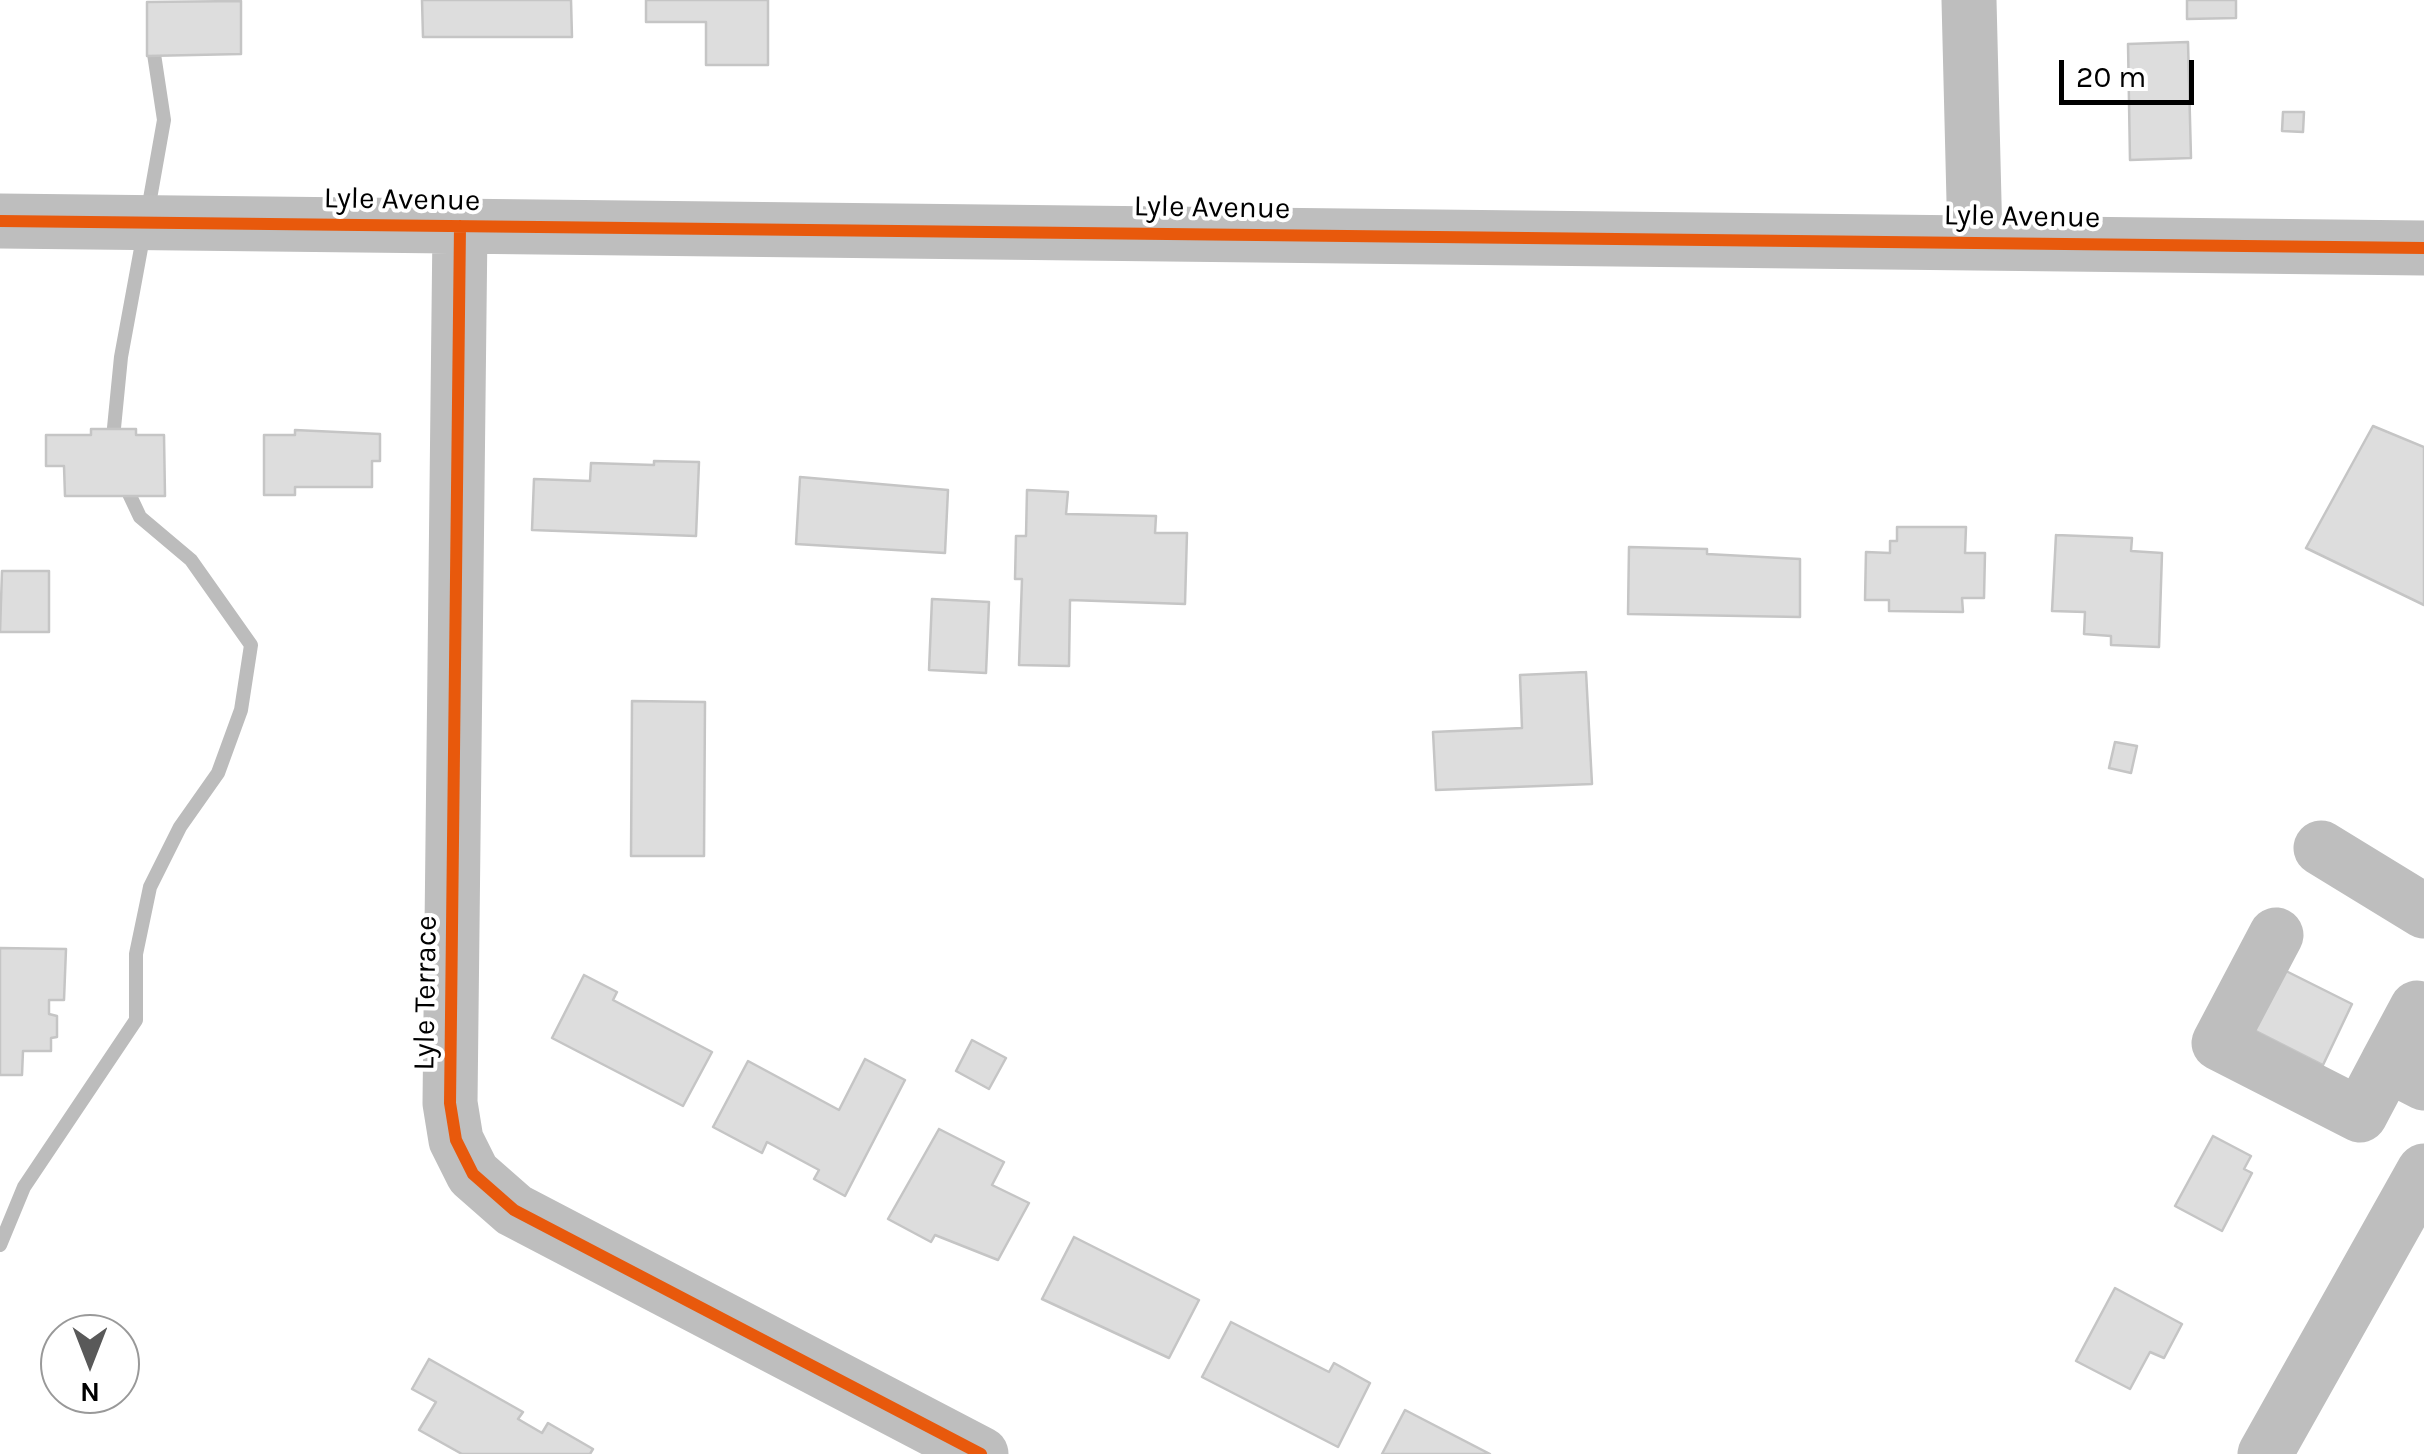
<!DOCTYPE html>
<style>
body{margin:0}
#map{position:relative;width:2424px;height:1454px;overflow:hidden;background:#fff;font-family:Karla,sans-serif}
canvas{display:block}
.north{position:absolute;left:40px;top:1314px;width:100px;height:100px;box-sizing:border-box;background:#fff;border:2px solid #999;border-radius:50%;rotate:180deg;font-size:28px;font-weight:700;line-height:40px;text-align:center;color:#000}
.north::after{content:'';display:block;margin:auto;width:35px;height:45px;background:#595959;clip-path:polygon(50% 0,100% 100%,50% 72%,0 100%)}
.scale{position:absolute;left:2059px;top:60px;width:135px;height:45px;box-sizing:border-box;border:5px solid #000;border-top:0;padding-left:12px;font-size:30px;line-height:35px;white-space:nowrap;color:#000;-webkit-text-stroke:8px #fff;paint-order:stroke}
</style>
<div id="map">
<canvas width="2424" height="1454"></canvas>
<div class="north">N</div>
<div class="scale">20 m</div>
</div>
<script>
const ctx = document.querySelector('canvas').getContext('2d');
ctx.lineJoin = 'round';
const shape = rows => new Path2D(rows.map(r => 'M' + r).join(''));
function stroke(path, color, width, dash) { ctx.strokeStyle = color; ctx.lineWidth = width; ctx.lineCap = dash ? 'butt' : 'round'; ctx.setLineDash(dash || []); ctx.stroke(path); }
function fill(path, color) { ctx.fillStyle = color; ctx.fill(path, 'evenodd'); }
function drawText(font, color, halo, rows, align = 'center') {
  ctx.font = font + ' Karla,sans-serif'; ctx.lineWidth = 8; ctx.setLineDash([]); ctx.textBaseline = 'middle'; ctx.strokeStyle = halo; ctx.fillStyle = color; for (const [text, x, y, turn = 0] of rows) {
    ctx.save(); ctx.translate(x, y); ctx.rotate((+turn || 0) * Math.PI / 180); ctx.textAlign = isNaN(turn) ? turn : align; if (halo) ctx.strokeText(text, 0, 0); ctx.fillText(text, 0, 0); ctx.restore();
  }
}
const stream = shape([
 [148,210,164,120,154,54,157,39],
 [112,448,121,357,144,232],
 [0,1245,24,1187,136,1020,136,954,150,887,180,827,218,773,241,710,251,645,191,560,140,517,123,481]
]);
const building = shape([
 [422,0,571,0,572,37,423,37,422,0],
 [646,0,768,0,768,65,706,65,706,22,646,22,646,0],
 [2187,0,2236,0,2236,18,2187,19,2187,0],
 [241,1,241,54,147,56,147,2,241,1],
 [2188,42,2191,158,2130,160,2128,44,2188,42],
 [2283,112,2304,112,2303,132,2282,131,2283,112],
 [2373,426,2424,447,2424,605,2306,548,2373,426],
 [91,429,136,429,136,435,164,435,165,496,65,496,64,466,46,466,46,435,91,435,91,429],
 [295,430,380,434,380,461,372,461,372,487,295,487,295,495,264,495,264,435,295,435,295,430],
 [654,461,699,462,696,536,532,530,534,479,590,481,591,463,654,465,654,461],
 [800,477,948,490,945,553,796,544,800,477],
 [1027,490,1068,492,1066,514,1156,516,1155,533,1187,533,1185,604,1070,600,1069,666,1019,665,1022,579,1015,579,1016,536,1026,536,1027,490],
 [1897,527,1966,527,1965,553,1985,553,1984,598,1962,598,1963,612,1889,611,1889,600,1865,600,1866,552,1890,553,1890,541,1897,541,1897,527],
 [2056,535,2132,538,2131,551,2162,553,2159,647,2111,645,2111,636,2084,634,2085,612,2052,611,2056,535],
 [1629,547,1707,549,1707,554,1800,559,1800,617,1628,614,1629,547],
 [2,571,49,571,49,632,0,632,2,571],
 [932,599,989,602,986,673,929,670,932,599],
 [1586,672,1592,784,1436,790,1433,732,1522,728,1520,675,1586,672],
 [632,701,705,702,704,856,631,856,632,701],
 [2115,742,2137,746,2131,773,2109,768,2115,742],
 [0,948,66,949,64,1000,49,1000,49,1014,57,1016,57,1037,51,1038,51,1051,23,1051,22,1075,0,1075,0,948],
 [2280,968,2352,1004,2323,1065,2250,1028,2280,968],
 [584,975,617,992,613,1000,712,1052,683,1106,552,1038,584,975],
 [972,1040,1006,1058,989,1089,956,1071,972,1040],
 [865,1059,905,1080,845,1196,814,1179,819,1170,767,1142,762,1153,713,1127,748,1061,839,1110,865,1059],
 [939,1129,1004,1162,992,1185,1029,1203,998,1260,935,1235,931,1242,888,1219,939,1129],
 [2213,1136,2251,1156,2244,1169,2252,1173,2222,1231,2175,1206,2213,1136],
 [1074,1237,1199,1300,1169,1358,1042,1299,1074,1237],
 [2115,1288,2182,1324,2164,1358,2150,1352,2130,1389,2076,1361,2115,1288],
 [1231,1322,1329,1372,1334,1363,1370,1383,1338,1447,1202,1377,1231,1322],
 [429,1359,523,1412,518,1419,542,1433,548,1423,593,1449,590,1454,462,1454,419,1430,436,1402,412,1389,429,1359],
 [1405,1410,1490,1454,1382,1454,1405,1410]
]);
const minor = shape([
 [1969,0,1975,241],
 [0,221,2424,248],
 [460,226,450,1103,456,1140,473,1174,514,1210,981,1454],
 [2321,848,2424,911],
 [2276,935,2219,1043,2360,1115,2387,1064],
 [2417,1008,2387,1064,2424,1083],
 [2265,1454,2424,1171]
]);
const cycleway = shape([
 [0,221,2424,248],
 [460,226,450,1103,456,1140,473,1174,514,1210,981,1454]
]);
const streetNames = [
 ["Lyle Avenue",402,200,1],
 ["Lyle Avenue",1212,208,1],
 ["Lyle Avenue",2022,217,1],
 ["Lyle Terrace",426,993,-89]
];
stroke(stream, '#bcbcbc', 14);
fill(building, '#ddd');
stroke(building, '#c5c5c5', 2.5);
stroke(minor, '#bebebe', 55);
stroke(cycleway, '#e8590c', 12);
drawText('30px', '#000', '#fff', streetNames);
</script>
